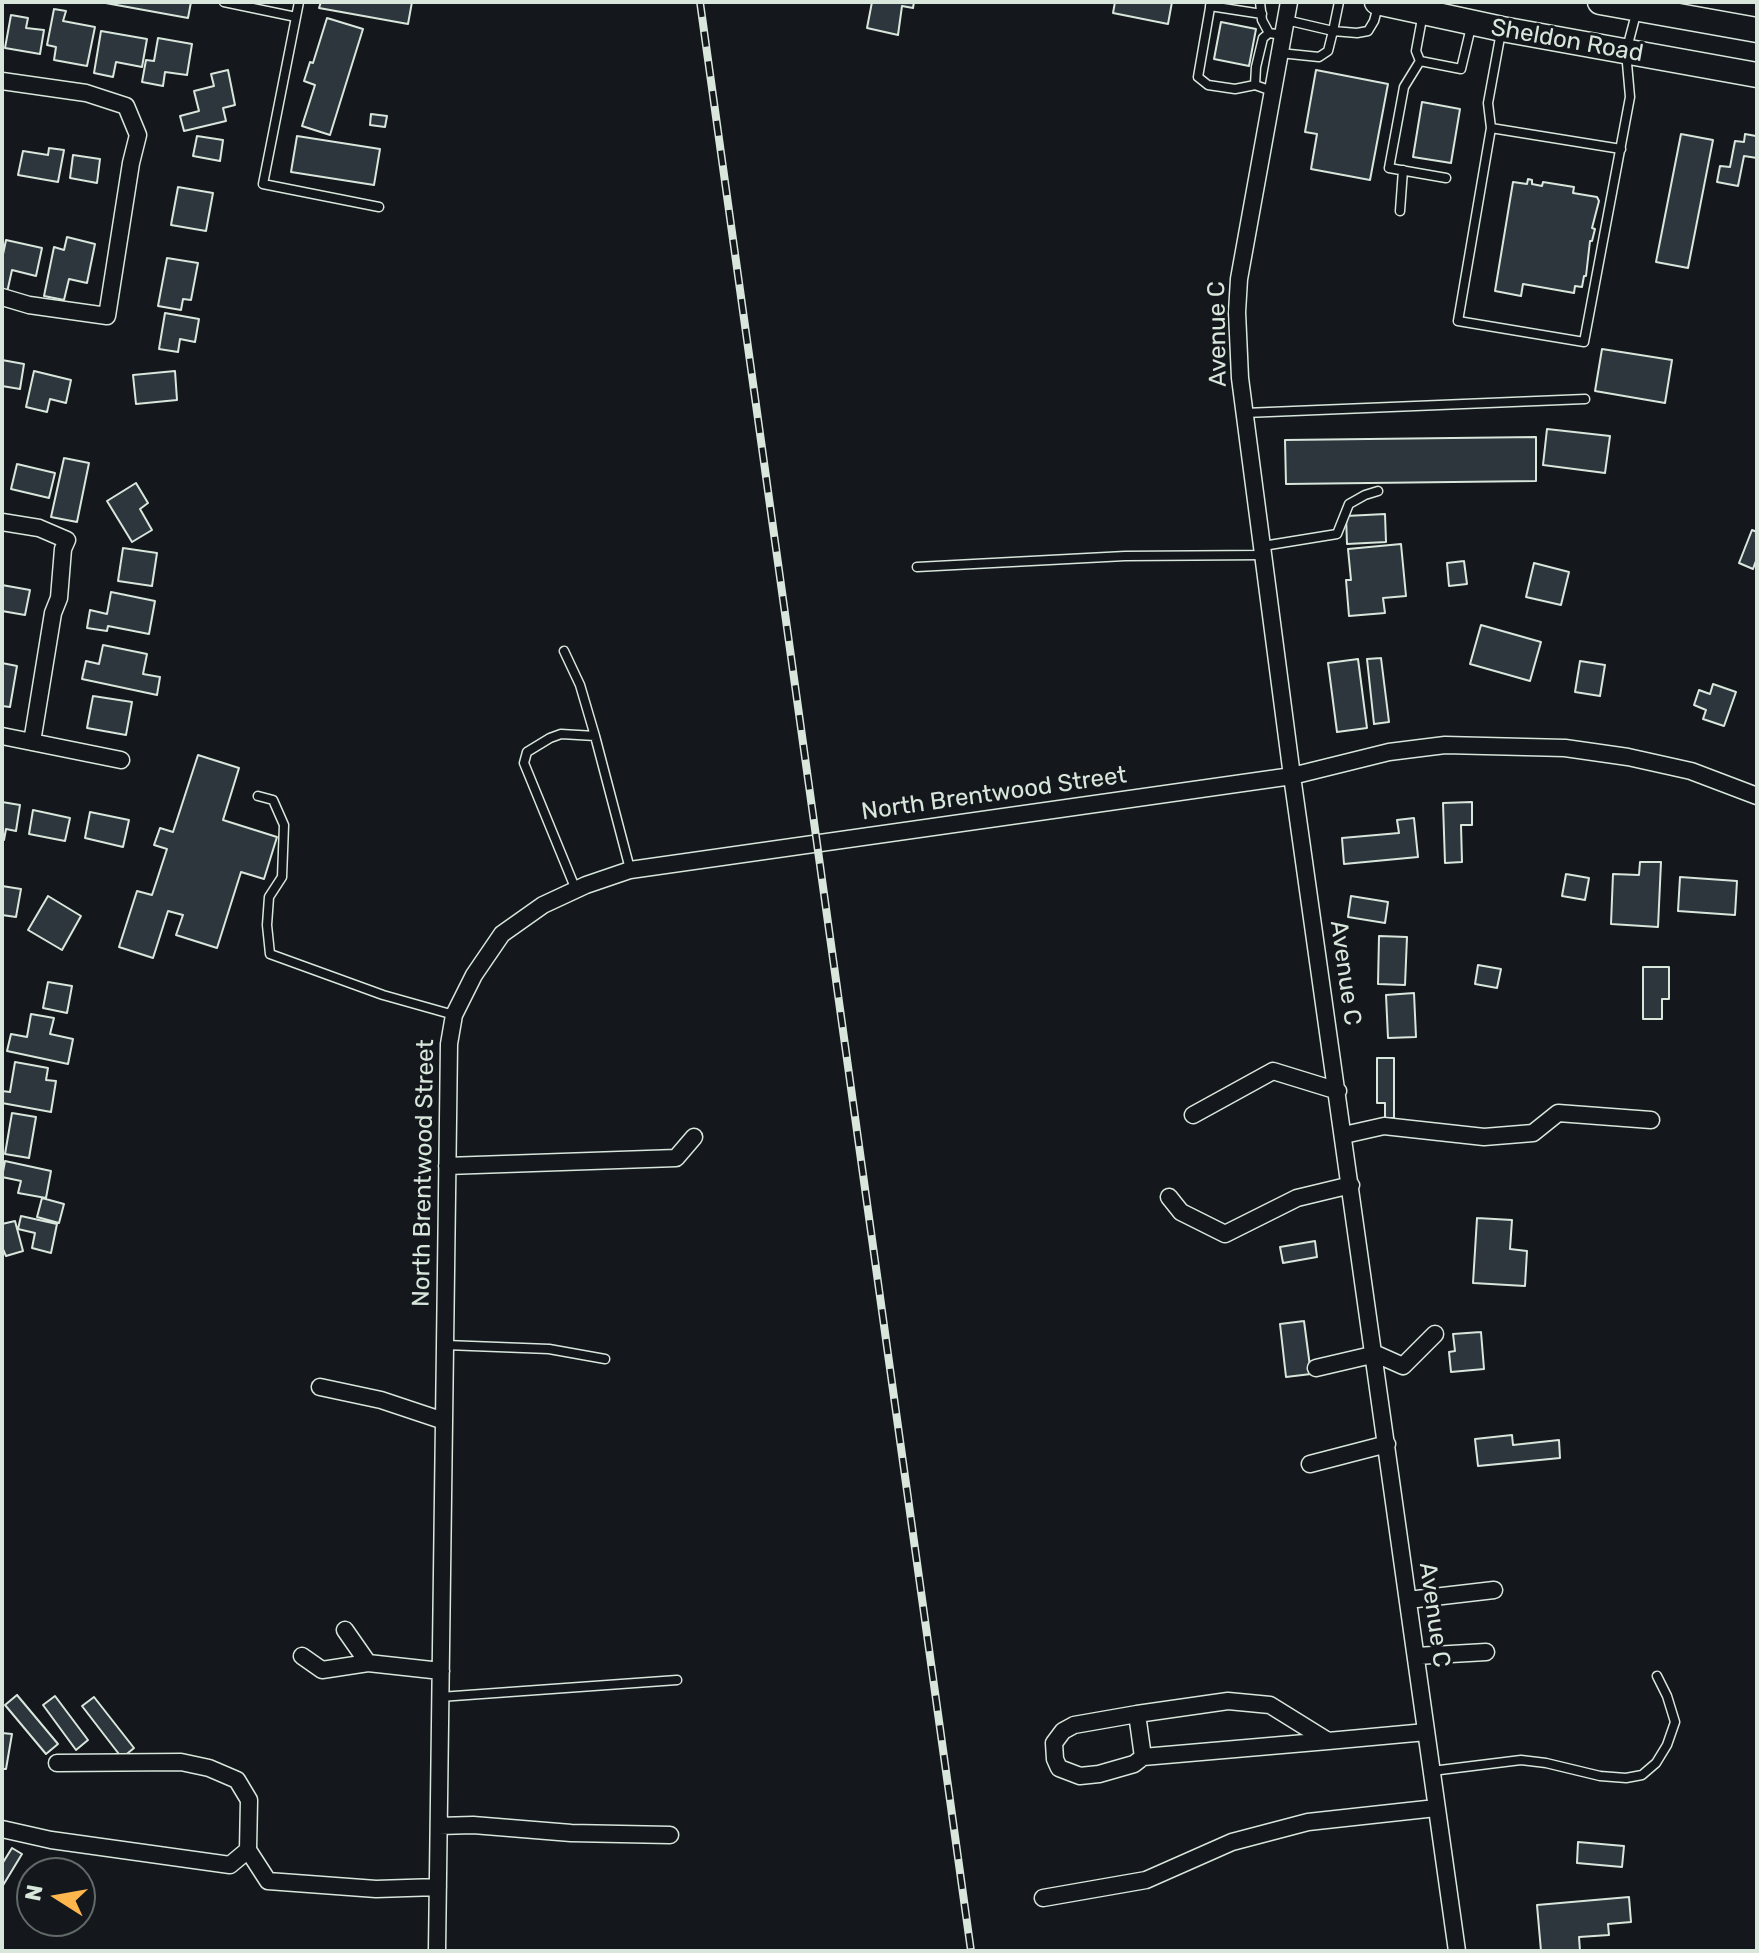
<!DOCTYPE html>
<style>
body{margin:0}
#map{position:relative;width:1759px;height:1953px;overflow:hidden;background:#14181c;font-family:Rubik,sans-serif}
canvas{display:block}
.frame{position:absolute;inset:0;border:4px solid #d8e6dc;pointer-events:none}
.north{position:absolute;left:16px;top:1857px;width:80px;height:80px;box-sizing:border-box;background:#14181c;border:2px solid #626a69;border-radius:50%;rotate:281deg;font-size:22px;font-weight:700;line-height:32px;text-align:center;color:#d8e6dc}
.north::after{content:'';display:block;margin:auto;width:28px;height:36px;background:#ffb74d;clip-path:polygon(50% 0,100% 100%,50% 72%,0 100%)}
</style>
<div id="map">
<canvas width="1759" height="1953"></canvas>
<div class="frame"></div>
<div class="north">N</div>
</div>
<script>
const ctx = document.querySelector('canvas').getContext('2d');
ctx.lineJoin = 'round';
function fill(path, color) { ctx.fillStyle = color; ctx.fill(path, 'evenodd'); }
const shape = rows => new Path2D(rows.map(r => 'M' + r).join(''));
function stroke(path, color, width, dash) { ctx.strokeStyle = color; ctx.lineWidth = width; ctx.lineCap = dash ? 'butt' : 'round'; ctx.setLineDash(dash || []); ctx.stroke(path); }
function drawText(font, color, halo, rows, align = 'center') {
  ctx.font = font + ' Rubik,sans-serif'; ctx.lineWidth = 6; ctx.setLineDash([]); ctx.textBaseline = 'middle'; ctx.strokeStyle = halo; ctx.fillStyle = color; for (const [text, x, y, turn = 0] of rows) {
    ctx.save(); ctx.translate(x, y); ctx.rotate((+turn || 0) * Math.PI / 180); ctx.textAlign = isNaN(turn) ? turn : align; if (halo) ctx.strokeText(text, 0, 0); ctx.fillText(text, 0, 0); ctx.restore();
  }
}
const building = shape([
 [100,2,191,2,188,18,100,2],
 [321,2,412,2,408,24,319,8,321,2],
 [872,2,914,2,913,8,902,6,898,35,867,28,872,2],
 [1115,2,1172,2,1168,24,1113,13,1115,2],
 [54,9,66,11,63,21,95,27,87,66,54,60,56,47,47,45,54,9],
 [11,15,28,18,26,28,44,30,40,54,5,48,11,15],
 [327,18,363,29,330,135,302,126,315,85,304,81,310,62,313,63,327,18],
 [1221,22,1256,29,1249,66,1214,59,1221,22],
 [101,31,147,39,142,67,116,62,113,77,94,73,101,31],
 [158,38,192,44,187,75,165,72,163,86,142,82,146,60,154,61,158,38],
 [228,70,235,105,223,108,226,121,184,131,180,116,199,111,194,91,214,86,211,74,228,70],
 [1316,70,1388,84,1370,180,1311,169,1317,134,1305,132,1316,70],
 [1422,102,1460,109,1451,163,1413,157,1422,102],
 [371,114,387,116,385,127,370,125,371,114],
 [1757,133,1757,158,1744,156,1738,186,1717,182,1720,166,1730,167,1735,141,1744,142,1745,134,1756,136,1757,133],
 [1681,134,1713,140,1688,268,1656,262,1681,134],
 [197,136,223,140,220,161,193,156,197,136],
 [297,136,380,149,374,185,291,172,297,136],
 [49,148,64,150,58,182,18,175,23,151,48,155,49,148],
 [73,155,100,159,97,183,70,178,73,155],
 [1528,179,1532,180,1532,184,1542,186,1543,182,1574,187,1573,193,1597,197,1599,201,1592,228,1595,229,1592,241,1590,241,1586,276,1584,276,1582,287,1575,286,1574,293,1523,284,1521,296,1495,291,1513,182,1527,184,1528,179],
 [178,187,213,193,206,231,171,225,178,187],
 [67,237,95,244,87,283,69,279,64,300,44,296,54,247,64,250,67,237],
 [6,240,42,248,36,276,12,270,6,297,2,296,2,259,6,240],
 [167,258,198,263,191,300,183,299,181,310,158,306,167,258],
 [165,313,199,319,195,342,180,339,178,352,159,349,165,313],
 [1602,349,1672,360,1665,403,1595,391,1602,349],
 [2,360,24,364,20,389,2,386,2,360],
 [34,371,71,380,66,403,50,399,47,412,26,407,34,371],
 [175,371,177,400,136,404,133,375,175,371],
 [1547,429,1610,436,1605,473,1543,465,1547,429],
 [1536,437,1536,481,1286,484,1285,440,1536,437],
 [64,458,89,463,77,522,51,517,64,458],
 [17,464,55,473,49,498,11,489,17,464],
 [136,483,148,503,140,509,152,530,132,542,107,501,136,483],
 [1385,514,1386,542,1347,544,1346,516,1385,514],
 [1752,530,1757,532,1757,558,1753,569,1739,563,1752,530],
 [1401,544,1406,596,1383,598,1385,613,1349,616,1346,580,1351,580,1348,549,1401,544],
 [123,548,157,553,152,586,118,581,123,548],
 [1464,561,1467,584,1449,586,1447,563,1464,561],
 [1534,563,1569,572,1561,605,1526,597,1534,563],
 [2,585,30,590,25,615,2,611,2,585],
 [111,592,155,601,149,634,108,626,107,631,87,628,90,610,107,614,111,592],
 [1481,625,1541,642,1530,681,1470,664,1481,625],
 [103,645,147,654,143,674,160,677,157,695,82,679,86,661,99,664,103,645],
 [1381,658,1389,722,1374,724,1367,659,1381,658],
 [1358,659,1367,728,1337,732,1328,663,1358,659],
 [1580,661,1605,665,1600,696,1575,692,1580,661],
 [2,663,17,666,10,707,2,706,2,663],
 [1713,684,1736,692,1724,726,1703,719,1706,710,1694,705,1699,690,1710,694,1713,684],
 [93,696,132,702,126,735,87,728,93,696],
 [198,755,239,768,223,820,277,837,264,879,241,872,217,948,176,935,183,915,168,911,153,958,119,947,137,891,152,895,167,849,154,845,160,828,173,832,198,755],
 [2,802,20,805,16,831,6,829,4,840,2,839,2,802],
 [1472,802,1472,825,1461,825,1462,862,1445,863,1443,803,1472,802],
 [33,810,70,818,65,841,29,834,33,810],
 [90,812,129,820,123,847,85,838,90,812],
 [1414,818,1418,857,1344,864,1342,838,1399,833,1397,820,1414,818],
 [1640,862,1661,862,1658,927,1611,924,1613,874,1639,875,1640,862],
 [1566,874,1589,878,1585,900,1562,896,1566,874],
 [1680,877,1737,881,1735,915,1678,911,1680,877],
 [2,886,21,889,16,917,2,915,2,886],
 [48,896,81,916,62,950,28,930,48,896],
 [1351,896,1388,902,1385,923,1348,917,1351,896],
 [1379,936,1407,937,1405,985,1378,984,1379,936],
 [1478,965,1501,969,1497,988,1475,984,1478,965],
 [1643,967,1669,967,1669,999,1662,999,1662,1019,1643,1019,1643,967],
 [48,982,72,986,67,1013,43,1008,48,982],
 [1414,993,1416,1037,1388,1038,1386,995,1414,993],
 [31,1014,54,1018,50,1034,73,1039,68,1064,7,1051,11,1034,27,1037,31,1014],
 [1377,1058,1394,1058,1394,1118,1385,1118,1385,1103,1377,1103,1377,1058],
 [15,1062,48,1068,46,1080,56,1081,51,1112,2,1103,2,1091,10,1092,15,1062],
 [12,1113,36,1117,29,1158,5,1154,12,1113],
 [5,1161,51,1171,46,1198,18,1193,21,1181,2,1177,5,1161],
 [42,1198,64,1204,59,1223,37,1217,42,1198],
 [21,1216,57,1224,51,1253,32,1248,35,1233,18,1229,21,1216],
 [1477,1218,1512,1220,1510,1249,1527,1251,1525,1286,1473,1283,1477,1218],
 [15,1221,23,1251,6,1256,2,1247,2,1224,15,1221],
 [1315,1241,1317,1257,1283,1263,1280,1247,1315,1241],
 [1304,1321,1311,1374,1286,1377,1280,1324,1304,1321],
 [1481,1332,1484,1369,1451,1372,1449,1352,1455,1351,1453,1334,1481,1332],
 [1512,1435,1513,1445,1559,1440,1560,1458,1478,1466,1475,1439,1512,1435],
 [17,1695,58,1744,46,1754,5,1705,17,1695],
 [55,1696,88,1740,76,1750,43,1705,55,1696],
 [94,1697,134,1748,122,1758,82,1706,94,1697],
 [2,1733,12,1734,6,1769,2,1769,2,1733],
 [1578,1842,1624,1846,1622,1867,1577,1863,1578,1842],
 [12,1848,22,1854,2,1887,2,1864,12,1848],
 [1629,1897,1631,1922,1608,1924,1609,1935,1579,1937,1580,1951,1541,1951,1537,1905,1629,1897]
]);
const service = shape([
 [224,2,296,17],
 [299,2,263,184,379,207],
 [1211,2,1198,77,1208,85,1235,89,1255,85,1272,91],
 [1260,2,1262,20,1269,33],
 [1339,2,1333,31,1357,33,1368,31,1374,21,1378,6],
 [1210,6,1262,14],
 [1423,13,1416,51,1420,61,1461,69,1471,27],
 [1501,32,1488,103,1491,128,1458,321,1584,342,1630,97,1626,52,1637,10],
 [1280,53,1319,57,1328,51,1333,31,1286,20],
 [1420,61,1404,87,1389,168,1446,178],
 [1255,85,1256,67,1263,38,1269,33,1283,35],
 [1491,128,1621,149],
 [1400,211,1403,170],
 [1245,413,1585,399],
 [1263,546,1337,534,1349,504,1365,495,1378,491],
 [917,567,1125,556,1263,555],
 [564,651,580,685,595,736,630,869],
 [258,796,273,800,284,825,282,877,269,897,267,925,270,954,383,995,454,1015],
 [576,890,524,763,527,752,550,738,561,734,595,736],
 [446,1345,549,1349,605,1359],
 [440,1697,677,1680],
 [1432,1771,1521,1760,1546,1763,1600,1776,1626,1778,1642,1775,1656,1763,1667,1745,1675,1722,1667,1696,1657,1676]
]);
const minor = shape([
 [1289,2,1239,279,1237,312,1240,378,1292,776,1457,1951],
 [2,81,86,93,126,106,138,135,131,163,107,316,29,305,2,297],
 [2,522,39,528,67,540,63,549,59,598,53,613,32,742],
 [2,736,121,760],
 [1193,1115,1273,1071,1338,1091],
 [1344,1135,1384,1126,1484,1137,1533,1133,1558,1113,1651,1120],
 [447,1166,676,1158,694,1137],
 [1169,1197,1181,1212,1225,1234,1297,1198,1351,1185],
 [1316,1368,1376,1354,1403,1366,1435,1334],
 [320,1387,381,1400,444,1421],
 [1310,1464,1387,1444],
 [1408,1600,1494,1590],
 [345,1630,368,1663,441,1671],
 [302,1656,322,1670,368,1663],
 [1416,1656,1486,1652],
 [1137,1714,1074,1725,1063,1731,1054,1743,1055,1759,1059,1768,1080,1776,1099,1774,1134,1764,1143,1757],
 [1328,1741,1270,1705,1228,1701,1137,1714,1143,1757,1328,1741,1426,1732],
 [439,1826,473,1825,571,1833,670,1835],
 [2,1829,51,1840,230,1865,248,1850,249,1800,237,1780,209,1768,181,1762,57,1763],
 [248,1850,268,1881,376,1889,438,1887],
 [1043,1898,1146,1880,1232,1842,1308,1822,1436,1808],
 [437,1951,449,1044,454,1015,474,975,502,934,543,905,586,885,630,870,1292,776,1389,752,1445,745,1565,748,1628,757,1691,771,1757,796]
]);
const secondary = shape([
 [1377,2,1502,29,1757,75],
 [1600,2,1757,30]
]);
const rail = shape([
 [700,2,971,1951]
]);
const streetNames = [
 ["Sheldon Road",1567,41,10],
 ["Avenue C",1218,334,-91],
 ["North Brentwood Street",994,794,-8],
 ["Avenue C",1345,973,82],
 ["North Brentwood Street",424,1173,-89],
 ["Avenue C",1434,1615,82]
];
fill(building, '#2c363c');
stroke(building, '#d8e6dc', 2);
stroke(service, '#d8e6dc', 11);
stroke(minor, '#d8e6dc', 19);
stroke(secondary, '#d8e6dc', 27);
stroke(service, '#14181c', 8);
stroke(minor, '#14181c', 16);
stroke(secondary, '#14181c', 24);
stroke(rail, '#d8e6dc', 8);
stroke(rail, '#14181c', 5, [15]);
drawText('24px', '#d8e6dc', '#14181c', streetNames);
</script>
